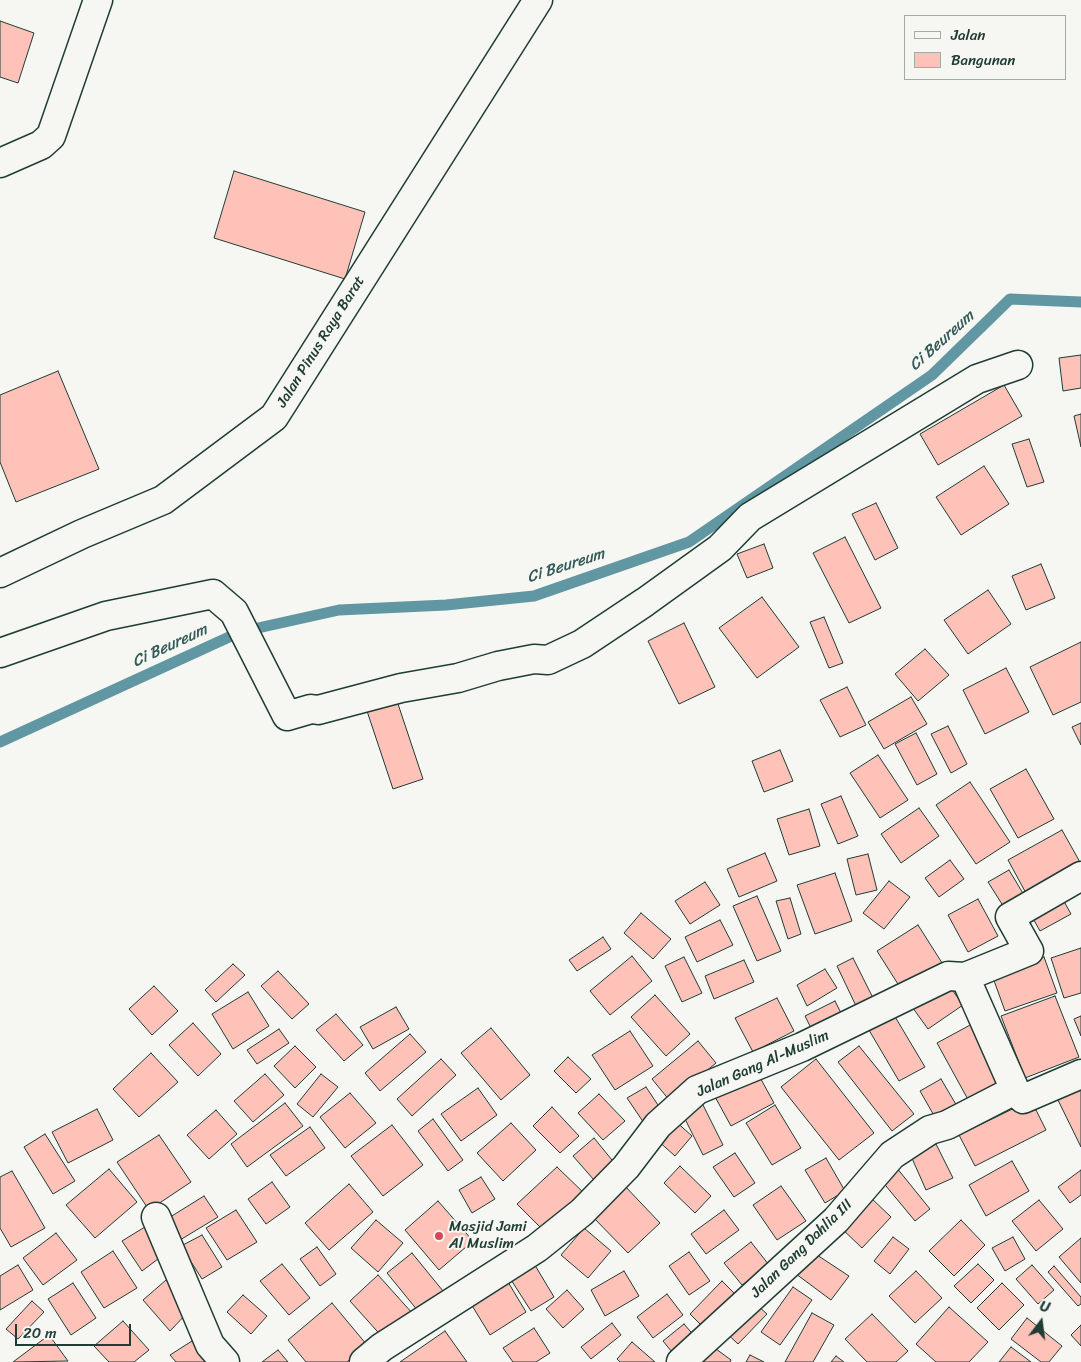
<!DOCTYPE html>
<style>
body{margin:0}
#map{position:relative;width:1081px;height:1362px;overflow:hidden;background:#f6f6f2;font-family:Sriracha,sans-serif}
canvas{display:block}
.legend{position:absolute;left:904px;top:15px;width:162px;height:65px;box-sizing:border-box;background:#f6f6f2;border:1px solid #a0aca6;margin:0;padding:6px 9px;list-style:none;font-size:15px;color:#1f3d34}
.legend li{display:flex;align-items:center;gap:10px;height:25px}
.legend b{width:25px;border:1px solid #a0aca6}
.north{position:absolute;left:1016px;top:1297px;width:50px;height:50px;-webkit-text-stroke:4px #f6f6f2;paint-order:stroke;rotate:15deg;font-size:14px;font-weight:700;line-height:20px;text-align:center;color:#1f3d34}
.north::after{content:'';display:block;margin:auto;width:18px;height:22px;background:#1f3d34;clip-path:polygon(50% 0,100% 100%,50% 72%,0 100%)}
.scale{position:absolute;left:15px;top:1324px;width:116px;height:22px;box-sizing:border-box;border:2px solid #1f3d34;border-top:0;padding-left:6px;font-size:15px;line-height:18px;white-space:nowrap;color:#1f3d34;-webkit-text-stroke:4px #f6f6f2;paint-order:stroke}
</style>
<div id="map">
<canvas width="1081" height="1362"></canvas>
<ul class="legend">
<li><b style="height:6px;background:#f6f6f2"></b>Jalan</li>
<li><b style="height:14px;background:#fec2b9"></b>Bangunan</li>
</ul>
<div class="north">U</div>
<div class="scale">20 m</div>
</div>
<script>
const ctx = document.querySelector('canvas').getContext('2d');
ctx.lineJoin = 'round';
const shape = rows => new Path2D(rows.map(r => 'M' + r).join(''));
function stroke(path, color, width, dash) { ctx.strokeStyle = color; ctx.lineWidth = width; ctx.lineCap = dash ? 'butt' : 'round'; ctx.setLineDash(dash || []); ctx.stroke(path); }
function fill(path, color) { ctx.fillStyle = color; ctx.fill(path, 'evenodd'); }
function drawText(font, color, halo, rows, align = 'center') {
  ctx.font = font + ' Sriracha,sans-serif'; ctx.lineWidth = 4; ctx.setLineDash([]); ctx.textBaseline = 'middle'; ctx.strokeStyle = halo; ctx.fillStyle = color; for (const [text, x, y, turn = 0] of rows) {
    ctx.save(); ctx.translate(x, y); ctx.rotate((+turn || 0) * Math.PI / 180); ctx.textAlign = isNaN(turn) ? turn : align; if (halo) ctx.strokeText(text, 0, 0); ctx.fillText(text, 0, 0); ctx.restore();
  }
}
const stream = shape([
 [0,742,240,632,339,610,446,605,534,596,689,542,932,375,1010,299,1081,302]
]);
const building = shape([
 [0,21,34,33,18,83,0,77,0,21],
 [234,171,365,212,345,279,214,238,234,171],
 [1081,355,1081,388,1063,391,1059,358,1081,355],
 [58,371,99,469,16,502,0,462,0,395,58,371],
 [1004,385,1022,416,938,465,920,434,1004,385],
 [1081,414,1081,447,1074,416,1081,414],
 [1029,439,1044,482,1027,487,1012,444,1029,439],
 [984,466,1009,504,961,535,936,497,984,466],
 [876,503,898,548,875,560,852,514,876,503],
 [845,537,881,608,849,623,813,553,845,537],
 [764,544,773,568,747,578,737,554,764,544],
 [1041,564,1055,598,1026,610,1012,576,1041,564],
 [988,590,1011,624,968,654,944,620,988,590],
 [762,597,799,647,757,678,719,628,762,597],
 [824,617,843,663,829,668,810,622,824,617],
 [684,623,715,687,679,704,648,641,684,623],
 [1081,642,1081,702,1053,715,1030,667,1081,642],
 [925,649,949,675,918,701,895,674,925,649],
 [1006,668,1029,712,985,734,963,690,1006,668],
 [847,687,866,725,840,737,820,700,847,687],
 [395,695,423,779,393,789,365,705,395,695],
 [911,697,927,724,884,749,868,722,911,697],
 [1081,723,1081,745,1072,727,1081,723],
 [948,726,967,764,951,773,931,734,948,726],
 [916,733,937,774,917,785,895,744,916,733],
 [780,750,793,781,764,792,752,761,780,750],
 [878,755,908,800,880,818,850,773,878,755],
 [1026,769,1054,819,1018,838,990,789,1026,769],
 [970,782,1010,842,976,864,936,805,970,782],
 [841,796,858,836,838,844,821,804,841,796],
 [919,808,939,836,901,863,881,834,919,808],
 [809,809,820,846,789,855,777,819,809,809],
 [1062,830,1081,864,1027,895,1008,860,1062,830],
 [765,853,777,881,739,897,727,869,765,853],
 [868,854,877,890,856,895,847,859,868,854],
 [950,860,964,879,939,897,925,878,950,860],
 [1009,870,1027,900,1007,912,988,882,1009,870],
 [835,873,852,921,815,934,797,885,835,873],
 [889,881,910,897,884,929,863,913,889,881],
 [705,882,720,905,690,924,675,901,705,882],
 [757,896,781,951,757,961,733,906,757,896],
 [1061,896,1071,914,1040,931,1030,913,1061,896],
 [790,898,801,934,788,939,776,901,790,898],
 [978,899,998,936,968,952,948,915,978,899],
 [641,913,671,939,653,959,624,933,641,913],
 [720,920,733,945,697,962,685,937,720,920],
 [918,925,944,966,903,992,877,951,918,925],
 [603,937,611,949,577,971,569,960,603,937],
 [1081,948,1081,993,1064,998,1051,958,1081,948],
 [632,956,652,981,610,1015,590,991,632,956],
 [684,957,702,993,682,1002,665,966,684,957],
 [1044,957,1057,993,1005,1011,992,975,1044,957],
 [853,958,874,1000,857,1008,837,966,853,958],
 [744,960,754,982,714,999,705,976,744,960],
 [233,964,245,975,216,1002,205,990,233,964],
 [825,969,837,988,807,1006,797,985,825,969],
 [278,971,309,1004,292,1019,261,986,278,971],
 [945,980,963,1005,928,1029,910,1004,945,980],
 [154,986,178,1011,152,1035,129,1009,154,986],
 [248,992,269,1026,233,1049,212,1014,248,992],
 [655,995,690,1034,666,1056,631,1017,655,995],
 [1055,996,1079,1057,1025,1078,1001,1016,1055,996],
 [777,998,794,1031,753,1052,735,1018,777,998],
 [835,1001,845,1021,815,1036,805,1016,835,1001],
 [396,1007,409,1029,373,1049,360,1027,396,1007],
 [891,1010,925,1067,899,1081,866,1025,891,1010],
 [336,1014,363,1045,344,1061,316,1030,336,1014],
 [1081,1016,1081,1036,1074,1019,1081,1016],
 [193,1023,221,1054,198,1076,169,1045,193,1023],
 [972,1024,1006,1086,971,1105,937,1043,972,1024],
 [491,1028,530,1075,501,1100,461,1053,491,1028],
 [279,1029,289,1043,257,1064,247,1050,279,1029],
 [630,1031,653,1066,615,1090,592,1055,630,1031],
 [410,1034,426,1052,380,1091,365,1073,410,1034],
 [698,1041,716,1063,670,1101,652,1079,698,1041],
 [295,1046,316,1067,295,1088,274,1066,295,1046],
 [859,1046,914,1114,892,1131,838,1062,859,1046],
 [151,1053,178,1082,139,1117,113,1089,151,1053],
 [568,1057,591,1079,576,1093,554,1071,568,1057],
 [441,1059,456,1075,412,1116,397,1099,441,1059],
 [816,1059,874,1133,839,1160,781,1087,816,1059],
 [757,1072,774,1103,731,1126,714,1095,757,1072],
 [265,1074,284,1095,253,1122,234,1101,265,1074],
 [321,1074,338,1087,313,1117,297,1104,321,1074],
 [941,1079,961,1113,940,1126,920,1091,941,1079],
 [1081,1084,1081,1147,1056,1096,1081,1084],
 [646,1087,664,1114,646,1126,627,1098,646,1087],
 [478,1088,497,1115,461,1141,441,1114,478,1088],
 [350,1093,376,1123,345,1148,320,1117,350,1093],
 [599,1094,625,1121,603,1140,578,1113,599,1094],
 [1031,1100,1046,1130,975,1166,959,1135,1031,1100],
 [701,1101,723,1145,703,1155,681,1111,701,1101],
 [285,1103,303,1126,247,1167,231,1144,285,1103],
 [775,1105,801,1148,772,1165,746,1123,775,1105],
 [552,1107,579,1136,560,1153,533,1126,552,1107],
 [97,1109,113,1140,68,1163,52,1132,97,1109],
 [216,1110,237,1134,209,1159,187,1135,216,1110],
 [433,1119,463,1160,448,1171,418,1131,433,1119],
 [673,1119,692,1136,675,1156,656,1139,673,1119],
 [511,1123,536,1150,503,1181,477,1153,511,1123],
 [392,1125,423,1165,383,1196,351,1156,392,1125],
 [310,1127,325,1148,286,1176,270,1155,310,1127],
 [45,1134,75,1181,53,1194,24,1147,45,1134],
 [159,1135,191,1182,149,1210,117,1162,159,1135],
 [594,1138,621,1171,601,1188,573,1156,594,1138],
 [936,1144,953,1178,926,1190,911,1156,936,1144],
 [735,1153,755,1183,734,1197,713,1167,735,1153],
 [826,1158,845,1191,825,1203,805,1170,826,1158],
 [1012,1161,1029,1191,986,1216,969,1185,1012,1161],
 [680,1166,711,1196,695,1213,664,1183,680,1166],
 [557,1167,586,1195,548,1235,517,1204,557,1167],
 [896,1167,930,1209,915,1221,881,1180,896,1167],
 [109,1169,137,1202,95,1238,66,1205,109,1169],
 [1081,1170,1081,1195,1070,1203,1058,1187,1081,1170],
 [12,1171,45,1228,11,1247,0,1228,0,1177,12,1171],
 [481,1177,495,1199,472,1213,459,1190,481,1177],
 [272,1182,290,1207,266,1224,248,1199,272,1182],
 [622,1183,660,1223,628,1253,590,1214,622,1183],
 [349,1184,373,1212,329,1250,305,1223,349,1184],
 [781,1186,806,1221,777,1240,753,1205,781,1186],
 [204,1196,218,1217,180,1240,167,1219,204,1196],
 [869,1196,891,1217,862,1248,839,1226,869,1196],
 [1039,1200,1063,1229,1036,1251,1012,1221,1039,1200],
 [438,1201,473,1241,439,1270,405,1230,438,1201],
 [236,1210,257,1242,227,1260,206,1228,236,1210],
 [724,1210,739,1230,706,1254,691,1234,724,1210],
 [376,1220,403,1243,378,1272,351,1248,376,1220],
 [961,1220,985,1245,954,1276,929,1251,961,1220],
 [153,1222,162,1256,142,1271,122,1241,153,1222],
 [584,1228,611,1251,588,1278,561,1255,584,1228],
 [56,1233,77,1260,43,1285,23,1258,56,1233],
 [202,1235,222,1267,202,1279,181,1246,202,1235],
 [893,1237,909,1249,890,1274,874,1261,893,1237],
 [1013,1237,1025,1259,1005,1271,992,1248,1013,1237],
 [1081,1238,1081,1283,1059,1257,1081,1238],
 [751,1242,769,1265,742,1285,724,1263,751,1242],
 [317,1247,336,1274,320,1286,300,1259,317,1247],
 [113,1251,137,1288,104,1308,81,1272,113,1251],
 [689,1252,710,1281,689,1295,669,1266,689,1252],
 [412,1253,443,1291,418,1311,387,1273,412,1253],
 [814,1253,849,1276,831,1300,788,1268,814,1253],
 [530,1257,554,1297,531,1311,506,1272,530,1257],
 [282,1264,310,1298,289,1315,260,1281,282,1264],
 [978,1264,994,1280,971,1303,954,1286,978,1264],
 [18,1265,33,1290,0,1310,0,1276,18,1265],
 [1032,1265,1054,1290,1038,1304,1016,1279,1032,1265],
 [1054,1266,1081,1297,1081,1304,1078,1306,1048,1272,1054,1266],
 [624,1271,639,1296,605,1316,591,1290,624,1271],
 [916,1271,942,1298,915,1323,889,1296,916,1271],
 [173,1274,188,1312,170,1331,143,1300,173,1274],
 [378,1275,413,1314,385,1340,350,1301,378,1275],
 [505,1277,526,1312,490,1335,468,1299,505,1277],
 [722,1281,736,1295,704,1328,690,1314,722,1281],
 [73,1283,96,1318,71,1335,48,1299,73,1283],
 [1002,1283,1024,1305,999,1330,977,1308,1002,1283],
 [793,1287,812,1300,780,1345,761,1332,793,1287],
 [567,1290,584,1309,563,1328,546,1309,567,1290],
 [667,1294,683,1315,653,1338,637,1317,667,1294],
 [243,1295,267,1316,251,1334,227,1312,243,1295],
 [32,1301,44,1312,18,1339,6,1329,32,1301],
 [332,1303,367,1345,347,1362,306,1362,288,1340,332,1303],
 [756,1304,767,1314,738,1344,721,1328,756,1304],
 [949,1307,988,1342,969,1362,936,1362,916,1344,949,1307],
 [812,1313,834,1325,813,1362,785,1362,812,1313],
 [872,1314,908,1351,896,1362,867,1362,845,1339,872,1314],
 [1027,1318,1062,1346,1049,1362,1041,1362,1011,1339,1027,1318],
 [123,1321,149,1350,134,1362,109,1362,94,1346,123,1321],
 [612,1323,621,1335,591,1359,581,1347,612,1323],
 [684,1324,697,1339,676,1357,663,1341,684,1324],
 [1081,1325,1081,1346,1071,1335,1081,1325],
 [534,1328,550,1353,536,1362,513,1362,503,1348,534,1328],
 [445,1331,467,1362,400,1362,445,1331],
 [49,1335,68,1361,13,1362,49,1335],
 [192,1341,209,1362,176,1362,170,1355,192,1341],
 [632,1342,655,1362,620,1362,617,1359,632,1342],
 [712,1346,731,1360,730,1362,700,1362,712,1346],
 [1011,1347,1031,1362,999,1362,1011,1347],
 [278,1350,288,1362,262,1362,278,1350],
 [750,1355,764,1362,746,1362,750,1355],
 [836,1356,844,1362,831,1362,836,1356]
]);
const minor = shape([
 [0,163,41,145,51,136,98,0],
 [0,573,82,534,163,500,274,417,538,0],
 [0,653,106,616,213,594,234,612,287,716,311,709,318,710,401,688,458,678,498,666,534,659,548,660,582,644,645,602,720,548,750,517,977,379,1018,365],
 [965,977,1015,1090],
 [156,1217,210,1345,225,1362],
 [364,1362,382,1347,537,1248,582,1212,626,1167,658,1125,697,1090,802,1047,948,976,965,977,1029,951,1010,917,1081,876],
 [681,1362,836,1220,892,1155,930,1130,947,1125,1015,1090,1023,1099,1081,1074]
]);
const markers = [
 [439,1236,5,"#d1495b"]
];
const streetNames = [
 ["Jalan Pinus Raya Barat",321,342,-58],
 ["Jalan Gang Al-Muslim",763,1064,-24],
 ["Jalan Gang Dahlia III",802,1249,-44]
];
const poiNames = [
 ["Masjid Jami",449,1227],
 ["Al Muslim",449,1244]
];
const waterNames = [
 ["Ci Beureum",942,341,-42],
 ["Ci Beureum",566,566,-18],
 ["Ci Beureum",170,646,-25]
];
stroke(stream, '#6097a2', 11);
fill(building, '#fec2b9');
stroke(building, '#1f3d34', 1);
stroke(minor, '#1f3d34', 31);
stroke(minor, '#f6f6f2', 28);
for (const [x, y, r, color] of markers) { const dot = new Path2D(); dot.arc(x, y, r, 0, 2 * Math.PI); ctx.fillStyle = color; ctx.fill(dot); stroke(dot, '#f6f6f2', 2); }
drawText('15px', '#1f3d34', '#f6f6f2', streetNames);
drawText('15px', '#1f3d34', '#f6f6f2', poiNames, 'left');
drawText('italic 16px', '#355b59', '#f6f6f2', waterNames);
</script>
